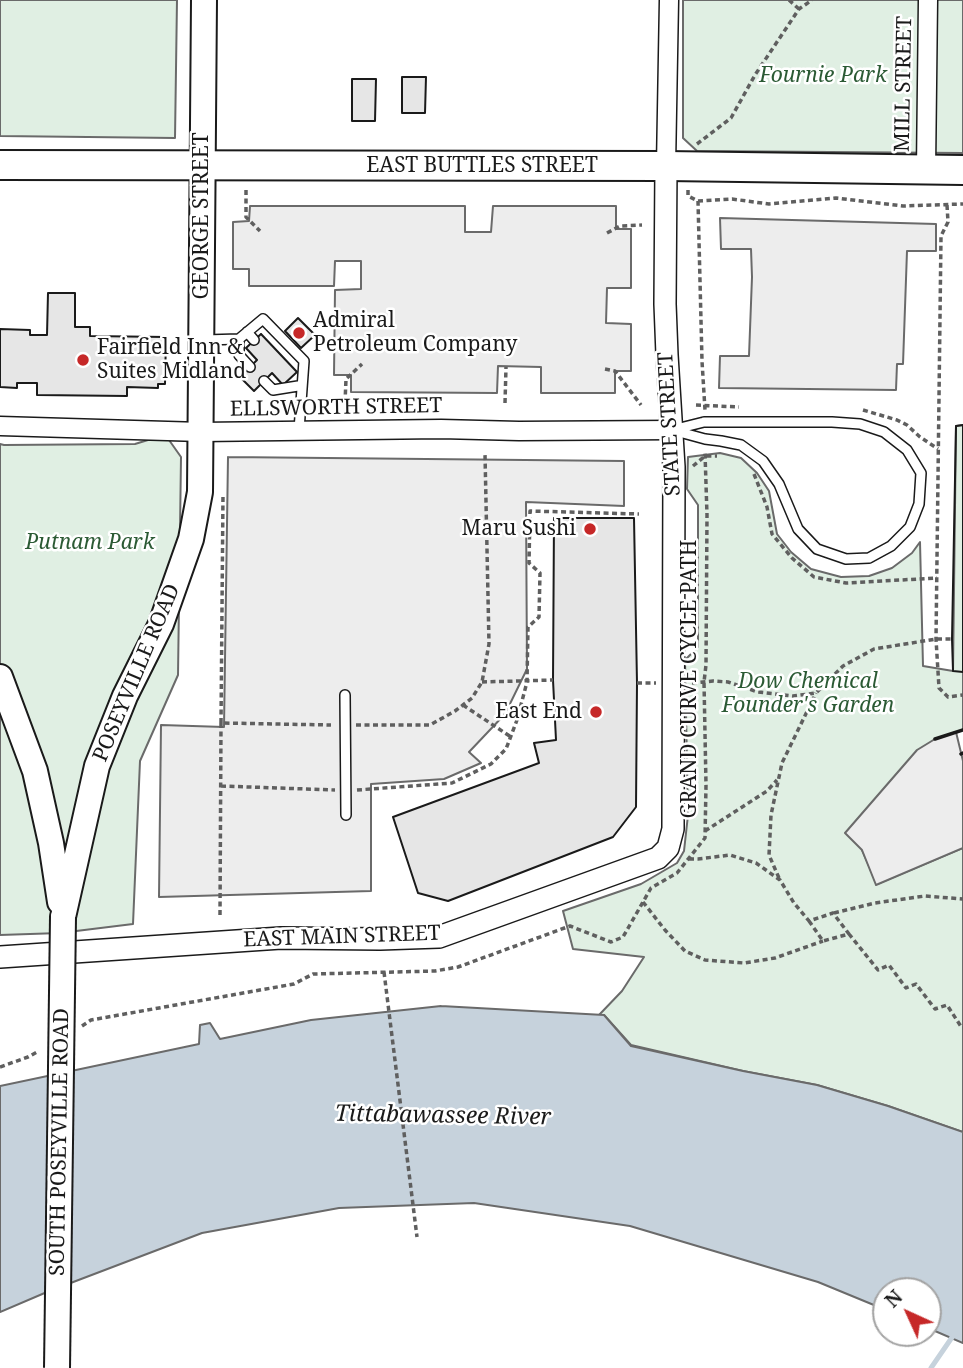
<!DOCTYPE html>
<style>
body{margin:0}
#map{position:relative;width:963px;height:1368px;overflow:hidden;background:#fff;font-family:"Noto Serif",serif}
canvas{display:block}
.north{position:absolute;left:872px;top:1277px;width:70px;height:70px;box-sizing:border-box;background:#fff;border:2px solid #a3a3a3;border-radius:50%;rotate:315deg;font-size:19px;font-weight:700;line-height:28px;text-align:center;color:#1a1a1a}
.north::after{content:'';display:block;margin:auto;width:24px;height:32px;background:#c62828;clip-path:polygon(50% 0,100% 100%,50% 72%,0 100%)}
</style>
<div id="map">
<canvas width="963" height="1368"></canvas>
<div class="north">N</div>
</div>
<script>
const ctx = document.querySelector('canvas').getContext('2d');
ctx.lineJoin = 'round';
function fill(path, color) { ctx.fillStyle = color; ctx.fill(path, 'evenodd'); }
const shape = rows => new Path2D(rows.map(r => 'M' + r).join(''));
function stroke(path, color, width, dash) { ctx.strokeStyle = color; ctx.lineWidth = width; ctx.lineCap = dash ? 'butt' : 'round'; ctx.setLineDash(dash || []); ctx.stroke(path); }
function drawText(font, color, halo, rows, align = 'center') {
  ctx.font = font + ' "Noto Serif",serif'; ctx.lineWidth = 5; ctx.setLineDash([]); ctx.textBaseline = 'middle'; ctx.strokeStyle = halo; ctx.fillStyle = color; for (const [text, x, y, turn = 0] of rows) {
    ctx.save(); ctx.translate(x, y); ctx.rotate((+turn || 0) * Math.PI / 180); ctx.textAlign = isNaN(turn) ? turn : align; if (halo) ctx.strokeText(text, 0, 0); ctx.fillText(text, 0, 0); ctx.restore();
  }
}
const green = shape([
 [0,0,177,0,175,138,0,136,0,0],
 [683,0,963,0,963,153,697,151,683,138,683,0],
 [963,425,963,730,935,739,862,850,877,884,963,848,963,1132,888,1106,817,1085,743,1071,631,1045,604,1015,599,1015,622,991,644,957,573,949,563,911,641,884,677,863,684,851,688,815,685,660,698,647,698,505,687,489,688,457,720,453,741,458,757,473,769,491,777,534,791,552,811,569,841,577,869,576,892,568,912,553,920,542,923,666,953,671,956,426,963,425],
 [148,440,169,440,181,457,178,675,140,761,133,924,60,933,0,935,0,444,4,445,135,444,148,440]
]);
const parking = shape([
 [250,206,465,206,465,232,491,232,493,206,616,206,616,229,631,229,631,288,607,288,606,323,631,324,631,371,615,371,615,393,541,393,541,367,498,366,497,393,351,392,351,375,334,375,335,290,361,289,361,261,335,261,334,286,249,286,249,269,233,269,233,222,249,221,250,206],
 [720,218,936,224,936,251,907,251,903,364,897,364,896,390,719,388,720,356,749,356,752,277,751,249,721,249,720,218],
 [228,457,624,461,624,506,526,502,527,669,505,714,469,752,481,763,444,779,371,784,371,891,159,897,161,725,224,727,228,457],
 [956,732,963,761,963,848,876,885,862,850,845,833,917,750,935,739,956,732]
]);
const water = shape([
 [441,1006,604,1015,631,1046,743,1071,817,1085,888,1106,963,1132,963,1343,928,1328,928,1291,886,1291,886,1310,818,1282,630,1226,474,1203,339,1208,202,1233,47,1292,0,1312,0,1086,199,1044,200,1025,210,1023,220,1039,311,1020,441,1006]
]);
const stream = shape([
 [931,1368,955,1333]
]);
const building = shape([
 [402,77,426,77,425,113,402,113,402,77],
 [352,79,376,79,375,121,352,121,352,79],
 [48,293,75,293,75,327,90,327,90,336,166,337,165,384,158,384,158,388,127,387,127,396,37,395,37,383,17,383,17,388,0,387,0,329,30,330,30,335,47,335,48,293],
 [298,318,315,335,301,348,285,331,298,318],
 [261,334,297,372,283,385,272,373,254,391,240,377,257,360,246,348,261,334],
 [963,425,963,672,953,671,952,639,956,426,963,425],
 [963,425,963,672,953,671,952,639,956,426,963,425],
 [554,518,634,518,637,683,636,807,613,837,448,901,418,893,393,817,539,763,534,743,556,740,553,680,554,518]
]);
const path = shape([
 [789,0,799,9],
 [697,144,731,118,755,75,799,9,812,0],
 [246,190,246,217,260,231],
 [688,190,688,196,698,201,702,361,705,410],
 [698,201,732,199,769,204,836,198,903,206,963,204],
 [947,205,948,222,941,236,936,639,939,688,948,697,963,695],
 [607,233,620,226,642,225],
 [605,369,615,371,641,405],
 [345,403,346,379,362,364],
 [505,403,506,367],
 [696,405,739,407],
 [863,410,897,420,907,425,920,437,938,449],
 [693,466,705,456,717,456],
 [754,474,767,507,772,534,792,558,814,577,846,583,937,578],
 [482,682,553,680],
 [637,683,656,683],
 [692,683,713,681,728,682,758,692,793,696,816,693,843,666,874,649,936,639,952,639],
 [463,705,511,737],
 [221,723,223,494],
 [356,725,430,725,455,711,463,705,472,698,482,682,489,644,485,454],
 [221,786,335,790],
 [357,790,452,783,491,764,506,749,517,720,527,682,528,627,539,617,540,573,529,563,530,511,639,514],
 [705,831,767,791,777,780],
 [689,859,698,859,730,855,756,863,780,880,794,903,809,921,833,913,849,934],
 [779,878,769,855,771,815,782,763,816,693],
 [643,902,665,930,685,951,705,960,744,963,775,958,823,941],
 [834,913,875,903,925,896,963,899],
 [220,915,221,723,331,725],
 [809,921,823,941,849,934,878,970,889,965,906,988,916,984,935,1009,947,1005,962,1028,963,1028],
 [384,972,417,1237],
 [82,1026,91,1020,294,984,313,974,435,971,458,967,570,926,611,942,623,937,651,888,677,873,705,838,706,785,704,682,706,665,707,515,705,453],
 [0,1067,28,1057,39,1051]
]);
const service = shape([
 [247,332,254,340],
 [239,339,239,355,250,367],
 [205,340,239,339,263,319,304,361,299,430],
 [264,381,273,390,298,386],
 [704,422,832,422,860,424,884,432,907,450,921,473,919,504,910,527,891,546,869,558,846,559,817,549,798,529,779,484,763,461,741,445,721,441,705,439,672,430,704,422],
 [345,695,346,815]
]);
const minor = shape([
 [666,166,669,0],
 [926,169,928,0],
 [0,426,201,432,441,429,519,431,672,430]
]);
const tertiary = shape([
 [0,957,281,938,380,939,439,937,658,858,668,848,673,829,674,467,667,355,665,304,666,166]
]);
const secondary = shape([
 [0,677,35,771,51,843,60,902],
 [63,917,97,766,125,696,161,624,191,539,200,492,204,0]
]);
const trunk = shape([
 [0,165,666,166,963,170]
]);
const secondaryBridge = shape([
 [57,1368,63,917]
]);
const wall = shape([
 [935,739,963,730],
 [961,754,963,753]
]);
const markers = [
 [299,333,7,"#c62828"],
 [83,360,7,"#c62828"],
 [590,529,7,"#c62828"],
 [596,712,7,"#c62828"]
];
const parkNames = [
 ["Fournie Park",823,76],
 ["Putnam Park",90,543],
 ["Dow Chemical",808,682],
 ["Founder's Garden",808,706]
];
const streetNames = [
 ["MILL STREET",904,84,-89],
 ["EAST BUTTLES STREET",482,166],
 ["GEORGE STREET",202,216,-90],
 ["ELLSWORTH STREET",336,408,-1],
 ["STATE STREET",670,424,-93],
 ["POSEYVILLE ROAD",137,673,-67],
 ["GRAND CURVE CYCLE PATH",690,679,-90],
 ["EAST MAIN STREET",342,937,-2],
 ["SOUTH POSEYVILLE ROAD",60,1142,-89]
];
const poiNames = [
 ["Admiral",313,321],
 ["Petroleum Company",313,345],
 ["Fairfield Inn &",97,348],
 ["Suites Midland",97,372],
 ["Maru Sushi",576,529,"right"],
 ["East End",582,712,"right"]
];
const waterNames = [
 ["Tittabawassee River",443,1116,1]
];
fill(green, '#e0efe3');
stroke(green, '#6a6a6a', 2);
fill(parking, '#ededed');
stroke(parking, '#6a6a6a', 2);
fill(water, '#c6d2dc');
stroke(water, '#6a6a6a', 2);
stroke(stream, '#c6d2dc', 5);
fill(building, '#e6e6e6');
stroke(building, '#1a1a1a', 2);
stroke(service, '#1a1a1a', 12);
stroke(minor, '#1a1a1a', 21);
stroke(tertiary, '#1a1a1a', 24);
stroke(secondary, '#1a1a1a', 28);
stroke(trunk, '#1a1a1a', 32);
stroke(path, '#5f5f5f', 3.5, [5, 3.5]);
stroke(service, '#fff', 9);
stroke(minor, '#fff', 18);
stroke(tertiary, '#fff', 21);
stroke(secondary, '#fff', 24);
stroke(trunk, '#fff', 28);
stroke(secondaryBridge, '#1a1a1a', 28, []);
stroke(secondaryBridge, '#fff', 24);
stroke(wall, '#1a1a1a', 3.5);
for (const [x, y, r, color] of markers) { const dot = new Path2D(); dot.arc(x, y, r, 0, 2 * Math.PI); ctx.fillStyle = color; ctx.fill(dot); stroke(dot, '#fff', 2.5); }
drawText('italic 21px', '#2b5a34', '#fff', parkNames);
drawText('21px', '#1a1a1a', '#fff', streetNames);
drawText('21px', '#1a1a1a', '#fff', poiNames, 'left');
drawText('italic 23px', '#1a1a1a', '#fff', waterNames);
</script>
